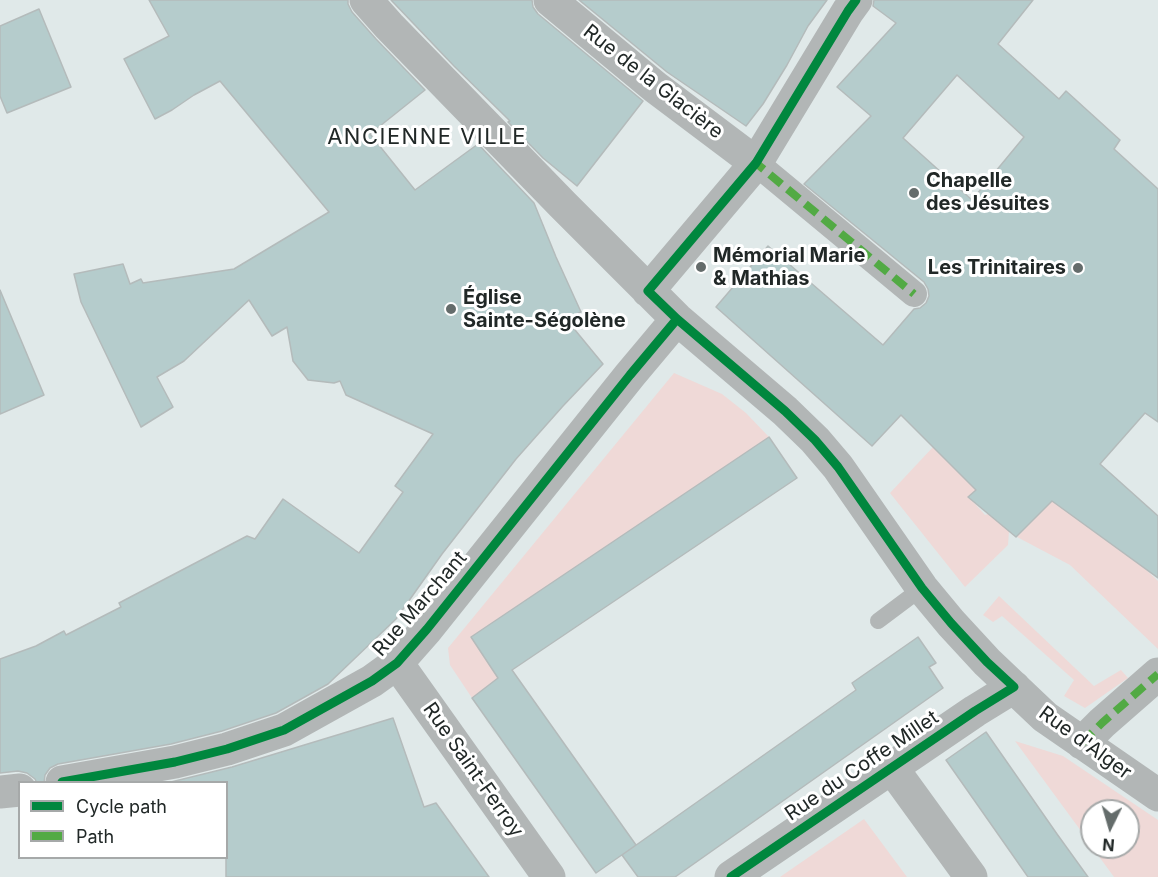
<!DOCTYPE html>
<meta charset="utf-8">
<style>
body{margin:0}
#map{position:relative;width:1158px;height:877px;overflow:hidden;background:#e0e9e9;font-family:Inter,sans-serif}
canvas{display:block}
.legend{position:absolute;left:18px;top:781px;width:210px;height:78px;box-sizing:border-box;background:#fff;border:2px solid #a6a9a9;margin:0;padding:8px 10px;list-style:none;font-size:18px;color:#212827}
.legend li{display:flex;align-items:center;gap:12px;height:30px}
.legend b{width:30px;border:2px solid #a6a9a9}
.north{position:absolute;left:1080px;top:799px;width:60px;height:60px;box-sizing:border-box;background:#fff;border:2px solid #a6a9a9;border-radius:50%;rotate:185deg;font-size:16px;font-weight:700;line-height:24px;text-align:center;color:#212827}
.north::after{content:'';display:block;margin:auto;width:21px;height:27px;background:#646c6b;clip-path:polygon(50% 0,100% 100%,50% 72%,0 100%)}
</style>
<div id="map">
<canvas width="1158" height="877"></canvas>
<ul class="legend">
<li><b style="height:8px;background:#00873e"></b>Cycle path</li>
<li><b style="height:8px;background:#52aa44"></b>Path</li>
</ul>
<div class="north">N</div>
</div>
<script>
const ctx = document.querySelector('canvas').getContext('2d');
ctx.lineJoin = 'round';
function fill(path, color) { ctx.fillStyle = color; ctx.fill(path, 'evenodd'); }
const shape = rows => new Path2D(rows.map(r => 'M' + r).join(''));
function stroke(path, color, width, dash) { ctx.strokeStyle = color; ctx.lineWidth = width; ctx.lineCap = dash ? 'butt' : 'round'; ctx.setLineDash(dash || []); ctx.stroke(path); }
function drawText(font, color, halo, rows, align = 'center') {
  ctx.font = font + ' Inter,sans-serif'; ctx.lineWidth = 6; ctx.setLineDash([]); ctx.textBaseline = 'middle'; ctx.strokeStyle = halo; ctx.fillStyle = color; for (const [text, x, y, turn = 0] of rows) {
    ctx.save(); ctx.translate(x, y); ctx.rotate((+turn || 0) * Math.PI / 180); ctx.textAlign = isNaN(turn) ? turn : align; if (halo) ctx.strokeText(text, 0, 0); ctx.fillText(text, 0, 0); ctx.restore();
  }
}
const green = shape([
 [674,373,722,394,746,413,769,437,471,637,498,678,472,698,450,665,448,648],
 [933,447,976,490,969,497,985,515,988,514,1009,531,1008,545,965,587,890,493],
 [1057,495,1084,524,1142,566,1158,581,1158,649,1070,565,1017,537],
 [999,596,1094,686,1121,670,1128,678,1085,708,1064,696,1074,680,1002,616,993,622,983,615],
 [1015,741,1063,756,1158,820,1158,877,1114,877,1092,847,1128,847,1128,811,1092,811,1092,846],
 [864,819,907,877,780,877]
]);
const building = shape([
 [149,0,348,0,348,4,352,12,376,39,425,90,370,134,415,190,478,144,534,203,556,257,581,312,566,319,603,364,563,406,516,459,442,554,396,619,328,684,276,713,222,731,171,744,58,764,50,768,45,775,44,783,37,783,35,779,27,773,18,771,0,773,0,659,36,646,64,631,66,635,121,607,119,603,247,536,255,539,283,499,359,553,403,492,395,486,433,434,346,395,340,381,334,383,308,380,293,361,287,327,272,336,249,300,184,361,157,377,173,407,141,427,81,302,74,274,123,264,130,284,141,279,143,283,234,269,329,212,220,81,194,95,172,110,155,119,124,59,169,36,149,0],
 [391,0,532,0,533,7,538,14,643,101,577,186,543,158,508,122,510,121,454,66,391,0],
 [579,0,827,0,808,26,787,65,763,104,746,126,667,72,579,0],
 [874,0,1033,0,998,44,1059,99,1066,91,1120,140,1114,149,1158,189,1158,422,1145,413,1100,464,1158,516,1158,578,1052,501,1016,537,968,497,976,490,901,415,872,446,716,307,768,246,883,345,914,309,920,308,926,303,929,296,928,289,924,282,804,184,871,116,837,87,896,23,873,6,874,0],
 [957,75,1024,137,972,200,903,138,957,75],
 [39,9,71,87,7,113,0,96,0,26,39,9],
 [0,290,44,395,0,414,0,290],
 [769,437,797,478,512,670,636,845,596,873,472,698,498,678,471,637,769,437],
 [918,637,936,663,929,667,943,688,675,877,638,877,622,855,856,690,852,683,918,637],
 [393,718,424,807,436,803,489,877,226,877,226,783,167,783,232,767,393,718],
 [986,732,1057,834,1088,877,1028,877,946,760,986,732]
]);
const service = shape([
 [878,621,922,588]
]);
const pedestrian = shape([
 [756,163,914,294]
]);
const minor = shape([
 [366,0,389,26,563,205,677,319,785,411,815,440,838,467,922,588,951,623,987,662,1045,717,1158,795],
 [550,0,655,87,756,163],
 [648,291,756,163,848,11,856,0],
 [397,663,549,877],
 [1082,743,1102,723,1158,674],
 [892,768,971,877],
 [62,782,175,762,227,749,284,730,372,681,397,663,427,629,630,375,677,319],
 [0,792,20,790],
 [731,877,975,711,1014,687]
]);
const quiet = shape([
 [759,159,756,163,914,294],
 [1082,743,1102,723,1158,674]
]);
const cycleway = shape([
 [62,782,175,762,227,749,284,730,372,681,397,663,427,629,630,375,677,319],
 [731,877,975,711,1014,687,987,662,951,623,922,588,838,467,815,440,785,411,677,319,648,291,756,163,848,11,856,0]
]);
const markers = [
 [914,193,6,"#646c6b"],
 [701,267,6,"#646c6b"],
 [1078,268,6,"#646c6b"],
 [451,309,6,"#646c6b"]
];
const streetNames = [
 ["Rue de la Glacière",653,82,38],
 ["Rue Marchant",420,604,-49],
 ["Rue d'Alger",1085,743,36],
 ["Rue du Coffe Millet",862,766,-34],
 ["Rue Saint-Ferroy",473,770,55]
];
const poiNames = [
 ["Chapelle",926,181],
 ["des Jésuites",926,204],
 ["Mémorial Marie",713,256],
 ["& Mathias",713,279],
 ["Les Trinitaires",1066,268,"right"],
 ["Église",463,298],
 ["Sainte-Ségolène",463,321]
];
const quarterNames = [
 ["ANCIENNE VILLE",427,137]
];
fill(green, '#efd9d7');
fill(building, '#b5cccc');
stroke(building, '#b4bbbb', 1.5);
stroke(service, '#b2b6b6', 16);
stroke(pedestrian, '#b2b6b6', 26);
stroke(minor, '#b2b6b6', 33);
stroke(quiet, '#52aa44', 8, [15, 8]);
stroke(cycleway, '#00873e', 9);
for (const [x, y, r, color] of markers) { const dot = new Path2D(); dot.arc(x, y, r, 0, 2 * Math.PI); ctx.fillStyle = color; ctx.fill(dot); stroke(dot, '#fff', 2); }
drawText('20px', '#212827', '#fff', streetNames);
drawText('bold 20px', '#212827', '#fff', poiNames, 'left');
ctx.letterSpacing = '1.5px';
drawText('22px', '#212827', '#fff', quarterNames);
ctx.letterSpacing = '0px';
</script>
